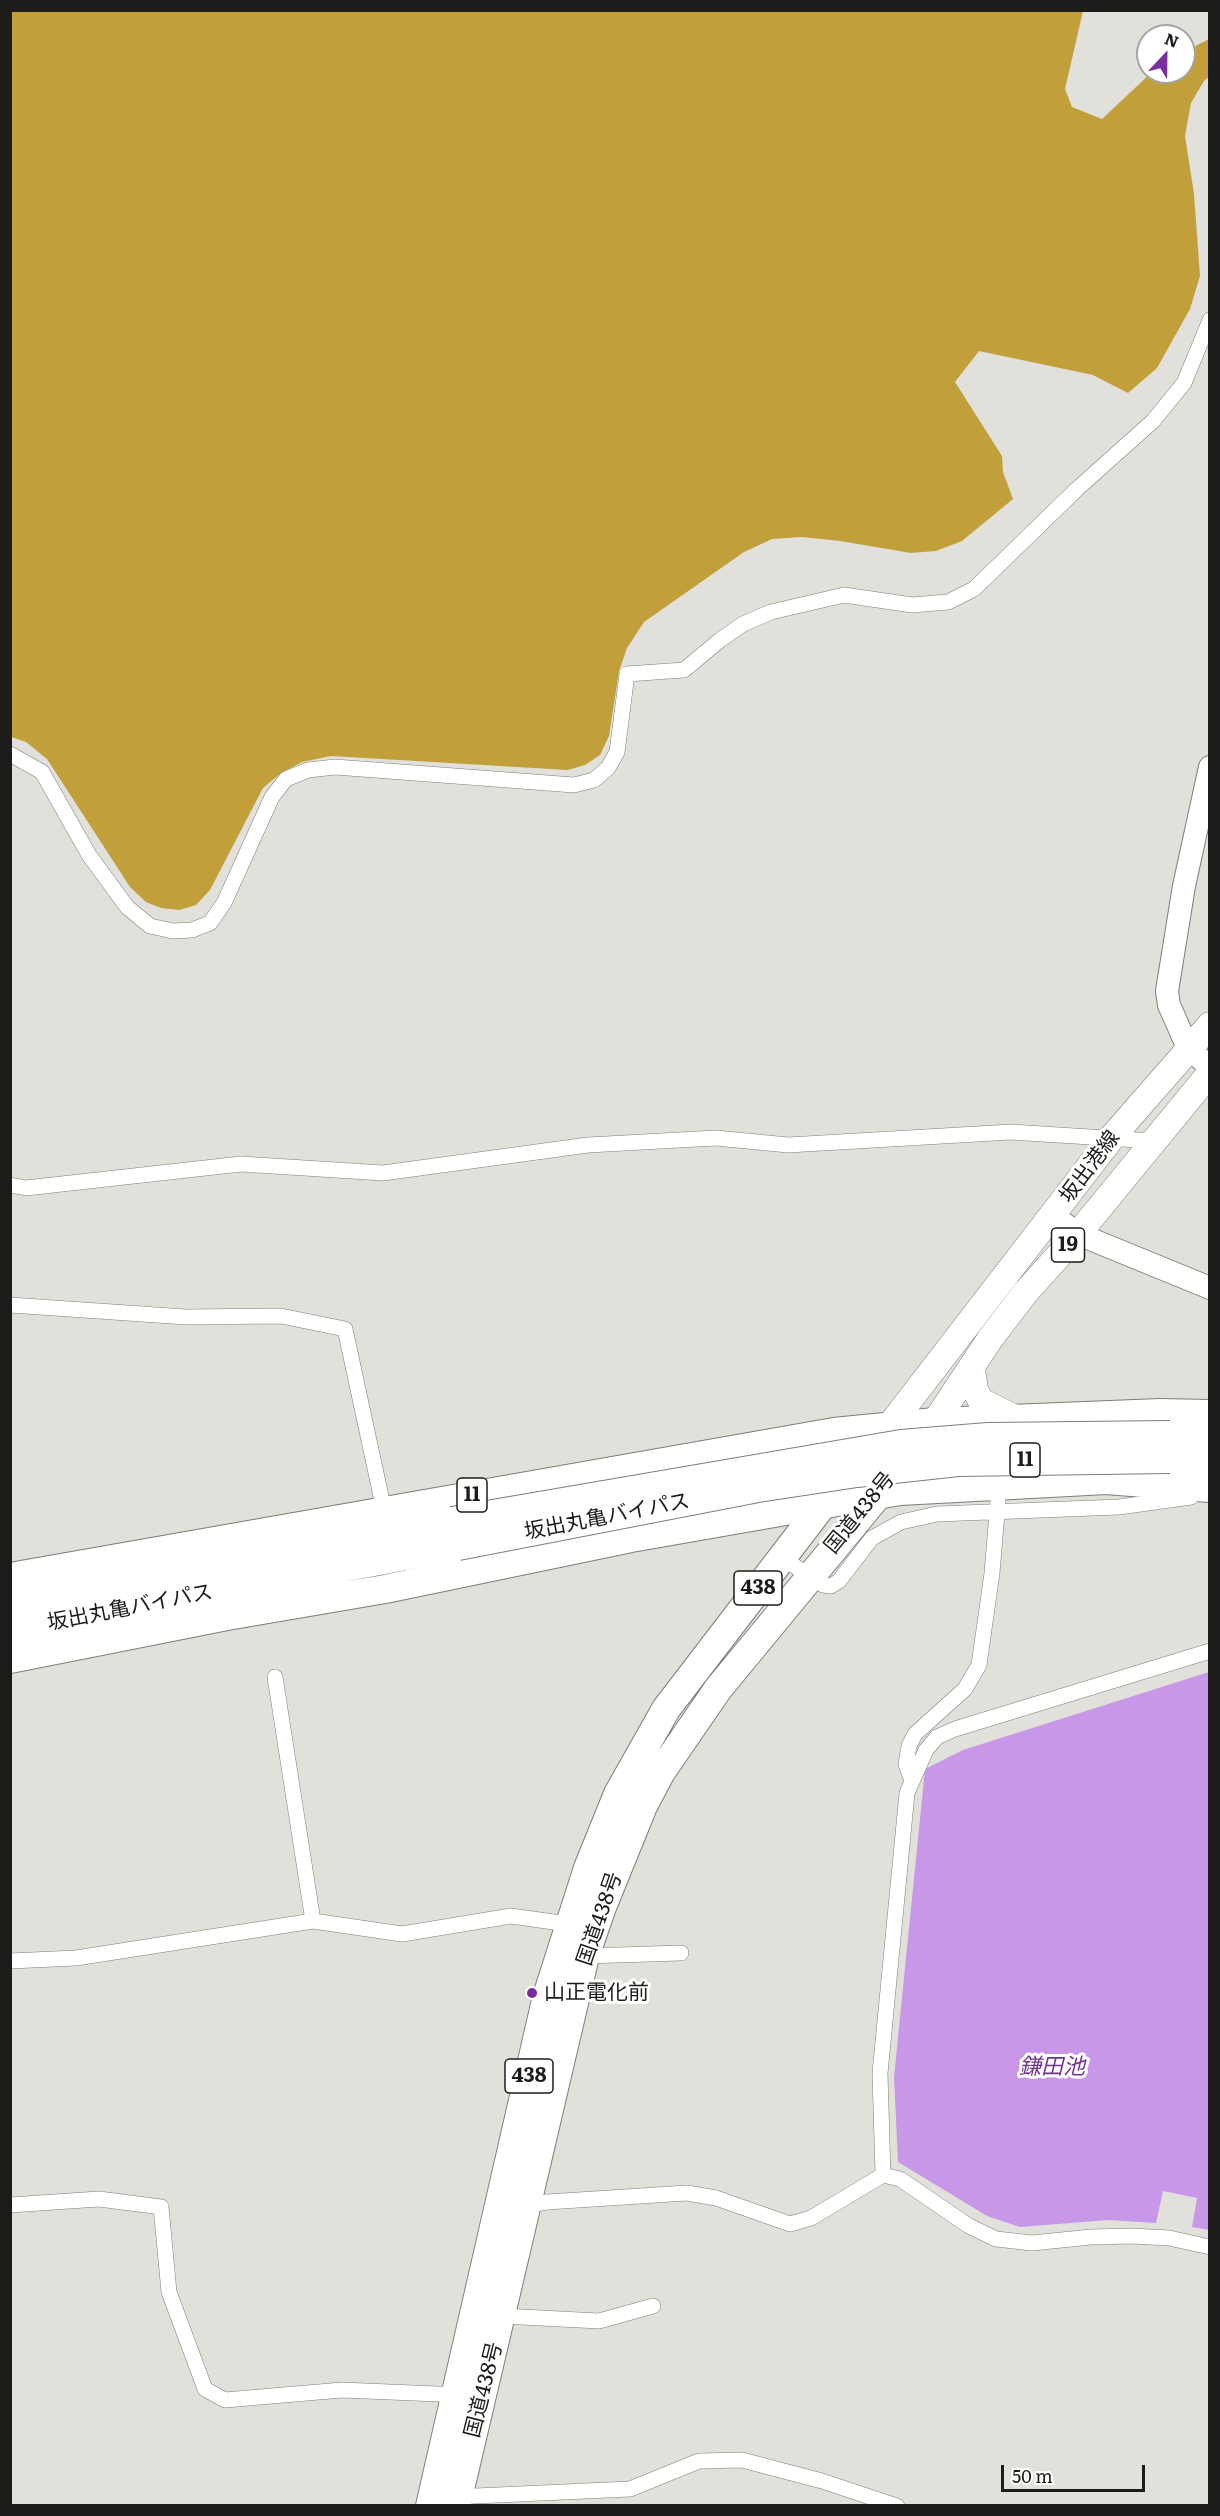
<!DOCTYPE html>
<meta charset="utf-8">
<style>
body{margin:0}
#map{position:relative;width:1220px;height:2516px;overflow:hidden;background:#e2e0da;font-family:Literata,serif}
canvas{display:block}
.frame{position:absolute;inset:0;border:12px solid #1d1c1a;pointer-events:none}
.north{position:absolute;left:1136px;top:24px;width:60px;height:60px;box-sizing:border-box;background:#fff;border:2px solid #a5a4a3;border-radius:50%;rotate:22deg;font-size:16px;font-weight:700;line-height:24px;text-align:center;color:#1d1c1a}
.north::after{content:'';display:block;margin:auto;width:21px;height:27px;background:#792ea0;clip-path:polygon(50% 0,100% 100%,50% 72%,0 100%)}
.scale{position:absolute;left:1001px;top:2465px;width:144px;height:27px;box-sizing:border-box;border:3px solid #1d1c1a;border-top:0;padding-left:8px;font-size:18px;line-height:21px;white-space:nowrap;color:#1d1c1a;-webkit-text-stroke:4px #fff;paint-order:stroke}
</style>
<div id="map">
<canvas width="1220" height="2516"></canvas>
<div class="frame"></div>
<div class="north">N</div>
<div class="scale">50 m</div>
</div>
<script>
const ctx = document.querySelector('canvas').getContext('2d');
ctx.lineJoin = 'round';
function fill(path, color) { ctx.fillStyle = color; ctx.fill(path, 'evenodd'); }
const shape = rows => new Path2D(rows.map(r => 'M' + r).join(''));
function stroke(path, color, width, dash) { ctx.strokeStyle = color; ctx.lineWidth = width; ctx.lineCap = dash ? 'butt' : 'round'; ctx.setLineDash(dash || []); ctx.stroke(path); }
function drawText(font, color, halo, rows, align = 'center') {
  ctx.font = font + ' Literata,"Noto Sans JP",serif'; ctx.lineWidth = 6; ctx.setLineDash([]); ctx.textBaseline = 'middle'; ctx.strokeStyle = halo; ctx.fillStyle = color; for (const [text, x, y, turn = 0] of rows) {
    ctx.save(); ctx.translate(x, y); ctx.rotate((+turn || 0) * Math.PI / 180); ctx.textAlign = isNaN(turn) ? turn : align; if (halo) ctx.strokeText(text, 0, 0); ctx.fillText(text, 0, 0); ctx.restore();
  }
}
const forest = shape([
 [10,11,1083,11,1065,89,1072,107,1102,119,1152,72,1184,72,1184,52,1209,39,1209,77,1204,81,1191,103,1185,136,1194,194,1200,276,1190,309,1157,368,1128,393,1093,375,979,351,955,382,1002,456,1003,472,1013,499,962,541,936,551,911,553,840,541,802,537,772,539,744,552,644,622,627,648,619,671,609,736,600,755,585,765,568,770,331,756,302,762,281,773,263,788,210,890,196,905,179,910,161,908,146,902,130,887,47,759,26,742,11,737]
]);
const water = shape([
 [1209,1672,1209,2230,1192,2227,1197,2198,1163,2191,1156,2223,1108,2220,1020,2227,987,2216,898,2162,894,2077,925,1769,963,1750]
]);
const street = shape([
 [10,754,42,772,89,855,127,907,150,926,173,931,192,930,210,923,224,903,272,797,286,779,308,770,335,767,574,785,594,780,608,768,617,752,627,674,684,670,720,640,743,624,771,612,844,595,912,605,948,602,974,589,1077,489,1153,421,1184,383,1210,320],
 [10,1185,26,1188,241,1164,383,1173,588,1145,716,1138,788,1145,1011,1132,1154,1141],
 [10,1305,186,1317,281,1316,345,1329,384,1510],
 [781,1557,823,1585,831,1586,839,1581,872,1538,901,1522,937,1514,1119,1507,1191,1497],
 [275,1677,313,1921],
 [912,1781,906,1764,909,1746,915,1734,965,1689,979,1665,992,1573,998,1501],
 [585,1956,681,1953],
 [10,1961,76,1958,313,1921,402,1934,511,1916,568,1924],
 [883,2175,880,2073,907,1793,926,1750,937,1737,955,1729,1210,1651],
 [10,2205,99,2199,161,2207,169,2292,205,2389,225,2400,342,2390,462,2395],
 [522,2206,547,2202,687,2193,716,2198,790,2224,811,2218,883,2175,900,2179,969,2226,996,2239,1032,2243,1091,2237,1132,2236,1169,2238,1210,2247],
 [502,2316,599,2321,653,2306],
 [453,2497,630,2489,699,2461,742,2460,822,2481,897,2506]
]);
const secondary = shape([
 [1210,767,1184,886,1167,991,1169,1005,1188,1048,1210,1067],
 [1054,1216,1078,1234,1210,1288]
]);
const primary = shape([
 [972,1369,975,1390,981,1401,1017,1419],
 [935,1422,990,1339,1026,1292,1078,1234,1210,1073],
 [888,1428,1113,1136,1210,1025]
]);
const highway = shape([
 [1170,1435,1210,1438],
 [1170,1459,1210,1462],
 [10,1577,834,1432,935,1422,1160,1413,1210,1414],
 [10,1604,452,1521],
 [10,1631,458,1546],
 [10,1659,227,1616,385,1589,631,1538,900,1491,1106,1480,1210,1488],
 [430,2506,547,1996,588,1868,618,1794,666,1709,827,1499],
 [456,2506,585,1956,602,1907,643,1806,661,1772,718,1689,882,1490]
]);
const highwayBridge = shape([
 [452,1521,901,1444,988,1437,1170,1435],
 [458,1546,758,1488,857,1473,958,1462,1170,1459]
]);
const markers = [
 [532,1993,6,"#792ea0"]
];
const shields = [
 [1068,1245,33],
 [1025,1460,30],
 [472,1495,30],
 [758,1588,48],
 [529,2076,48]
];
const shieldNames = [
 ["19",1068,1245],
 ["11",1025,1460],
 ["11",472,1495],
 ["438",758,1588],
 ["438",529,2076]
];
const streetNames = [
 ["坂出港線",1090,1167,-53],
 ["国道438号",860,1513,-51],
 ["坂出丸亀バイパス",607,1517,-11],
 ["坂出丸亀バイパス",130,1608,-11],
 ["国道438号",600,1919,-71],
 ["国道438号",484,2390,-76]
];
const poiNames = [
 ["山正電化前",544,1993]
];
const waterNames = [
 ["鎌田池",1052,2068]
];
fill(forest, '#c1a03b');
fill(water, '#c897e8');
stroke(street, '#7f7d78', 16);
stroke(secondary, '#7f7d78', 24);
stroke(primary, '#7f7d78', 27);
stroke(highway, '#7f7d78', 30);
stroke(street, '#fff', 15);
stroke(secondary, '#fff', 22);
stroke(primary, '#fff', 26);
stroke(highway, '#fff', 28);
stroke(highwayBridge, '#7f7d78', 30, []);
stroke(highwayBridge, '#fff', 28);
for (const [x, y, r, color] of markers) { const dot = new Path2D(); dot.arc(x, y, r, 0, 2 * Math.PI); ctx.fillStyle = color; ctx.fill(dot); stroke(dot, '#fff', 2); }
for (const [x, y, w] of shields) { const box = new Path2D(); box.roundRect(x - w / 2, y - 17, w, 34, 4.5); ctx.fillStyle = '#fff'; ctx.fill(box); stroke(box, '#1d1c1a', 1.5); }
drawText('bold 20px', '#1d1c1a', null, shieldNames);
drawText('21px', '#1d1c1a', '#fff', streetNames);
drawText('21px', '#1d1c1a', '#fff', poiNames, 'left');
drawText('italic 22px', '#713592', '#fff', waterNames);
</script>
